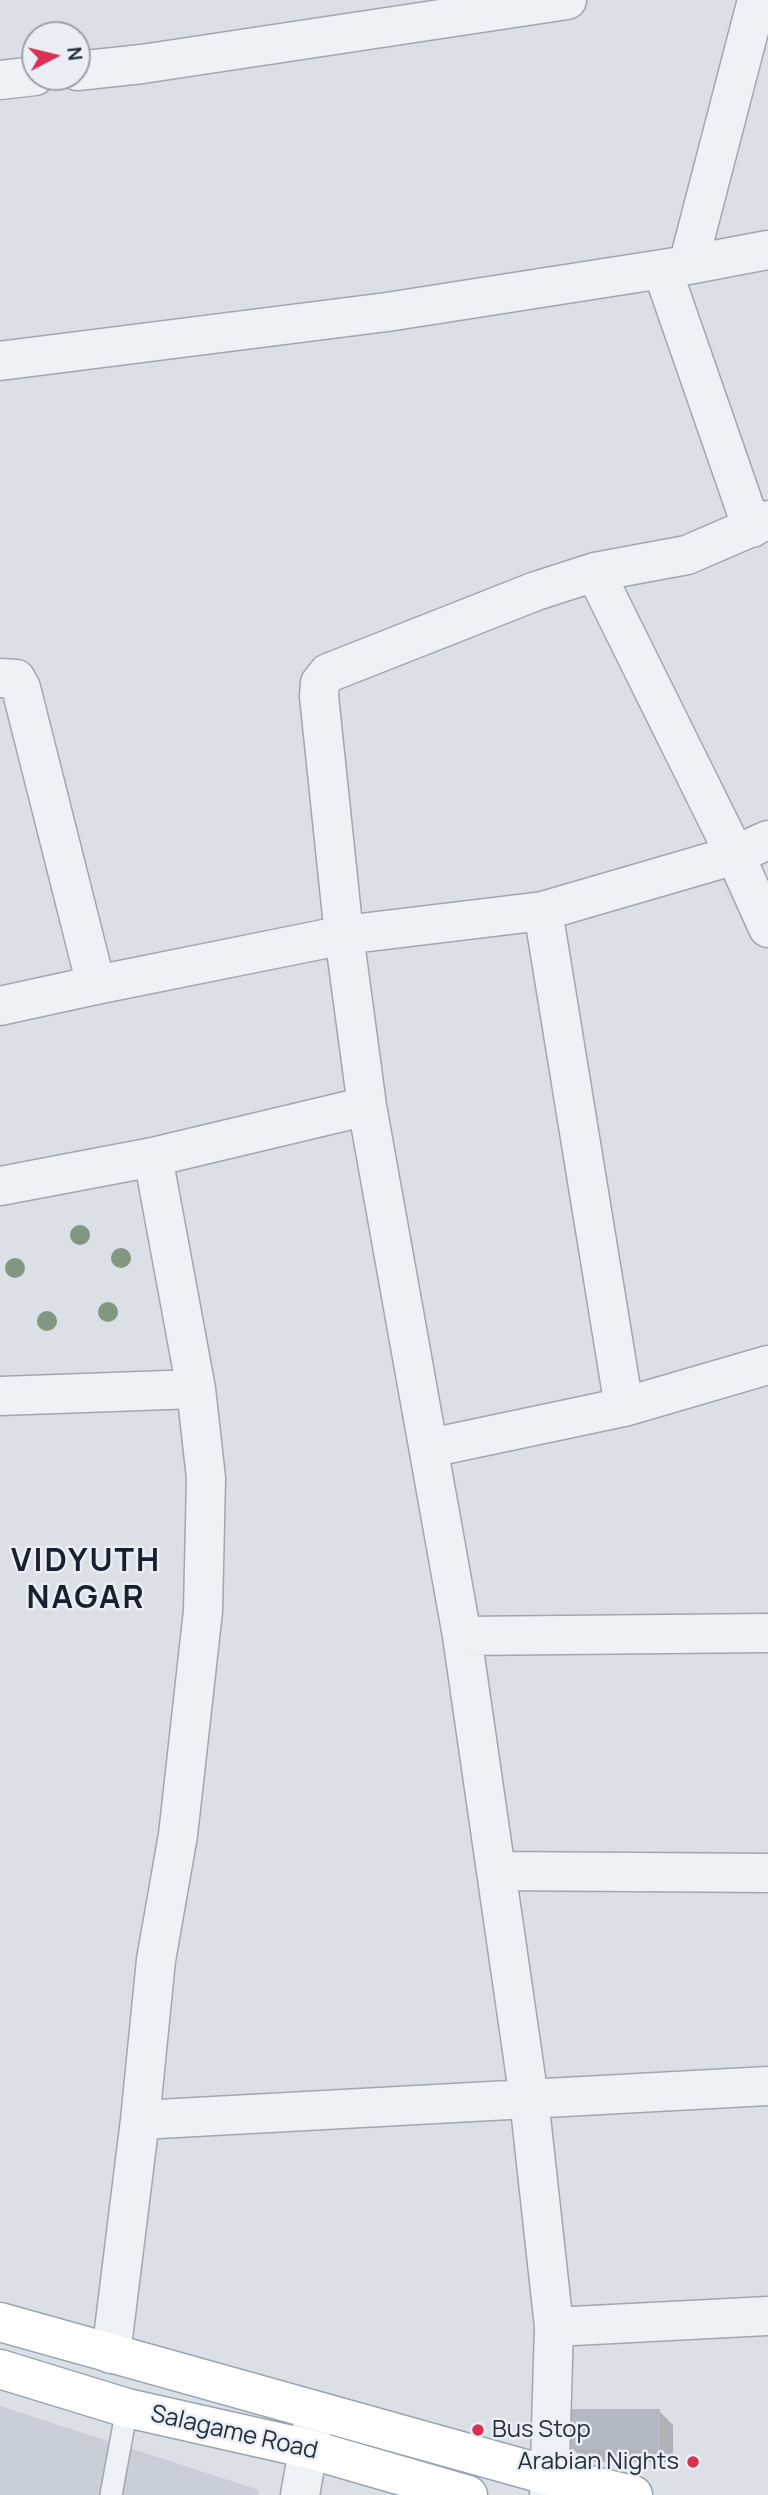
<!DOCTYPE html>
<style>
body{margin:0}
#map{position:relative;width:768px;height:2495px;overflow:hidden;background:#dbe0e7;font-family:Manrope,sans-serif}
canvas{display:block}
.north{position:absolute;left:21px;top:21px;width:70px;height:70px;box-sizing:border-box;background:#eaeff5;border:2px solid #9ba2ac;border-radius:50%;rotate:83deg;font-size:19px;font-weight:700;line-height:28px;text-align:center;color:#242e3e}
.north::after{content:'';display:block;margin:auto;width:24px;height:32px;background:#da3152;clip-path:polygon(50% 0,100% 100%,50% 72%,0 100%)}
</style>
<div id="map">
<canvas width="768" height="2495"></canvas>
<div class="north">N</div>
</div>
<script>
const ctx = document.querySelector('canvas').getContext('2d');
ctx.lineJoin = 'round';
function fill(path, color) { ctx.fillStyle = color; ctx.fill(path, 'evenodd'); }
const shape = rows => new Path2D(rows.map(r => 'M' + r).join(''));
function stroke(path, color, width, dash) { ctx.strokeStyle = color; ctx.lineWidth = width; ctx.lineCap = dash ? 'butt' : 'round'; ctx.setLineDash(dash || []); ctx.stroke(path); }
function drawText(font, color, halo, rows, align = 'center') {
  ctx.font = font + ' Manrope,sans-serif'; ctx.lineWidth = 5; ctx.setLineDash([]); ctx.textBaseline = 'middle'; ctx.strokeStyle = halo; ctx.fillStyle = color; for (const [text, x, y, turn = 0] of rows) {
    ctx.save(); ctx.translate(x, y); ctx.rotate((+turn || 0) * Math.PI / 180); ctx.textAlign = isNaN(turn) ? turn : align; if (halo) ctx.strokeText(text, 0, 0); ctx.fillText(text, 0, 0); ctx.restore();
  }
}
const built = shape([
 [0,2406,259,2490,258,2495,0,2495]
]);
const shadow = shape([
 [659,2411,673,2425,673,2462,586,2462,572,2448]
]);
const building = shape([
 [570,2409,660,2409,660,2450,571,2449]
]);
const service = shape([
 [111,2495,127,2408]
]);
const minor = shape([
 [77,71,142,64,567,0],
 [0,80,35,76],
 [688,265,757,0],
 [662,269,752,528],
 [0,361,387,312,688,265,768,250],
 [595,572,735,855,768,840],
 [0,678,16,679,21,688,96,985],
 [0,1006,96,985,344,935,543,911],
 [0,1186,153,1157,367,1106],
 [0,1396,196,1389],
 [624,1407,543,911,735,855,768,928],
 [430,1448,624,1407,768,1365],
 [462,1636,768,1633],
 [497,1871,768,1873],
 [140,2120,768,2086],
 [554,2327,768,2316],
 [111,2354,140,2120,156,1960,178,1835,203,1611,206,1478,196,1389,153,1157],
 [300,2495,315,2411],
 [549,2495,554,2327,529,2099,462,1636,367,1106,344,935,319,696,320,683,328,673,536,591,595,572,687,555,768,520]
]);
const primary = shape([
 [0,2322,550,2476,633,2495],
 [0,2369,127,2408,309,2449,468,2495]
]);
const trees = [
 [80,1235],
 [121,1258],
 [15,1268],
 [108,1312],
 [47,1321]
];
const markers = [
 [478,2430,7,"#da3152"],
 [693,2462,7,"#da3152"]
];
const poiNames = [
 ["Bus Stop",492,2430],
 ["Arabian Nights",679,2462,"right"]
];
const streetNames = [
 ["Salagame Road",234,2433,13]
];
const districtNames = [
 ["VIDYUTH",86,1562],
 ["NAGAR",86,1599]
];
fill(built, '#c9cfd9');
fill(shadow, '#0003');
fill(building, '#b2b9c4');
stroke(service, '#a0a7b1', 24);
stroke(minor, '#a0a7b1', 41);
stroke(primary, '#99a5b4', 41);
stroke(service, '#eef1f5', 21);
stroke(minor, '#eef1f5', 38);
stroke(primary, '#fff', 38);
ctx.fillStyle = '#829782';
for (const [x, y] of trees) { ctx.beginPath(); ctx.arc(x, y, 10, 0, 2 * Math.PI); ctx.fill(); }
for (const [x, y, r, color] of markers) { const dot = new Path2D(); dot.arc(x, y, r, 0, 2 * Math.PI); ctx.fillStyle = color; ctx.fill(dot); stroke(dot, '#eaeff5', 2.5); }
drawText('24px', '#242e3e', '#eaeff5', poiNames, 'left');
drawText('24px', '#242e3e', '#eaeff5', streetNames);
ctx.letterSpacing = '2px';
drawText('bold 32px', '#16202e', '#eaeff5', districtNames);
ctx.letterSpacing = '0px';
</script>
